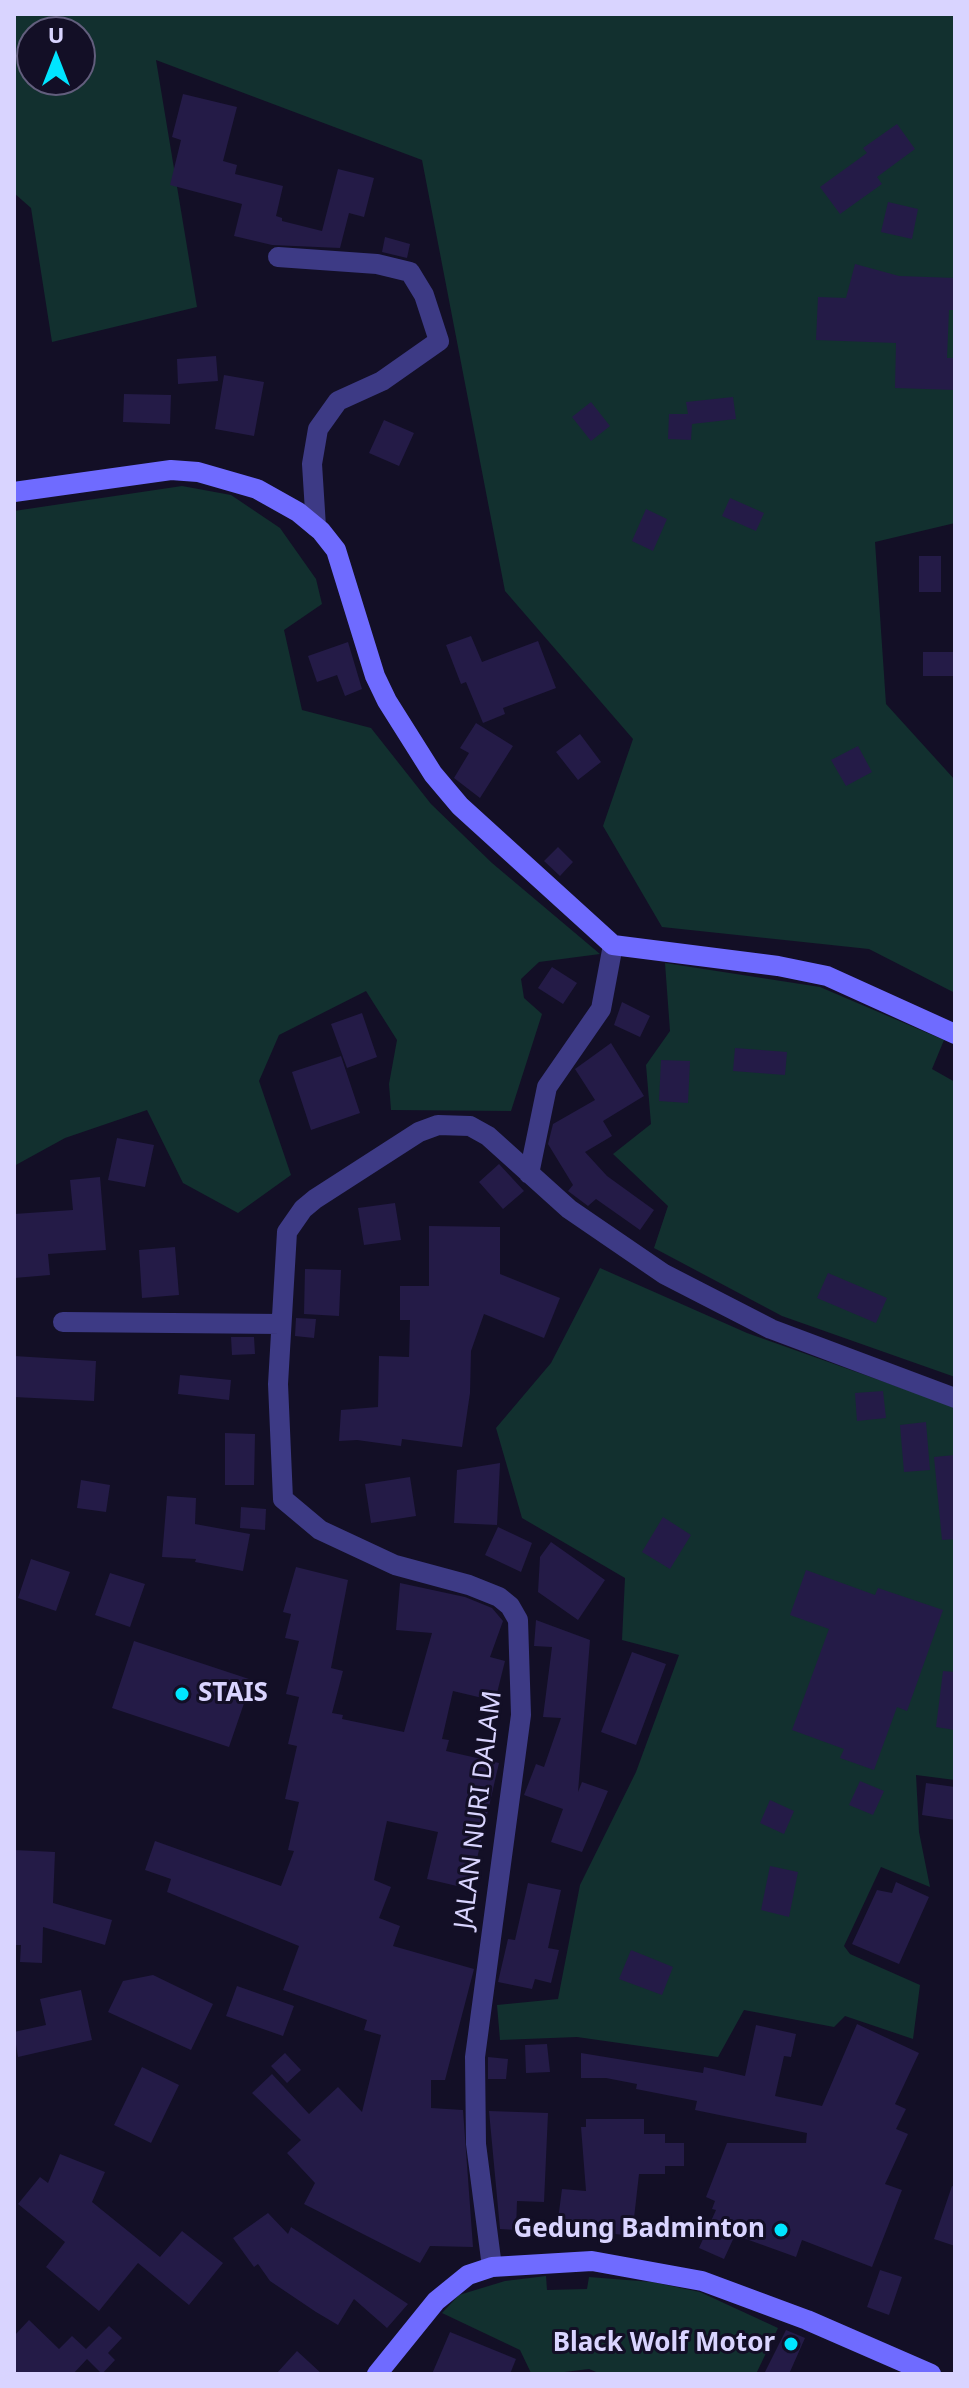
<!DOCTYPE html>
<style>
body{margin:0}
#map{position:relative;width:969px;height:2388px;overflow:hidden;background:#130f26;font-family:"Noto Sans",sans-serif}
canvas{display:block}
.frame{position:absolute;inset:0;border:16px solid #d9d4ff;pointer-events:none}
.north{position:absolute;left:16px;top:16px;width:80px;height:80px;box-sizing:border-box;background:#130f26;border:2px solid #625e7d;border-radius:50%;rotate:0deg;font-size:22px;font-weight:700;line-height:32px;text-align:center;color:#d9d4ff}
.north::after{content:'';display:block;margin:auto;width:28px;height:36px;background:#00e5ff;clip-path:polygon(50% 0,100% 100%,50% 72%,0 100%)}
</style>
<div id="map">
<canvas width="969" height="2388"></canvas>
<div class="frame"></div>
<div class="north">U</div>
</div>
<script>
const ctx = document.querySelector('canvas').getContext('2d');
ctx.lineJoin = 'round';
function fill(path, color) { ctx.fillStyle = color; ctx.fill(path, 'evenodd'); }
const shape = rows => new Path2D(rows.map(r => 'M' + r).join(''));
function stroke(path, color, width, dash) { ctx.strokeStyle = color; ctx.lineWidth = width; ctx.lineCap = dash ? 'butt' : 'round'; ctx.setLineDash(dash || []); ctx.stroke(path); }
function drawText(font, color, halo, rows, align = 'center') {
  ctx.font = font + ' "Noto Sans",sans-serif'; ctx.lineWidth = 6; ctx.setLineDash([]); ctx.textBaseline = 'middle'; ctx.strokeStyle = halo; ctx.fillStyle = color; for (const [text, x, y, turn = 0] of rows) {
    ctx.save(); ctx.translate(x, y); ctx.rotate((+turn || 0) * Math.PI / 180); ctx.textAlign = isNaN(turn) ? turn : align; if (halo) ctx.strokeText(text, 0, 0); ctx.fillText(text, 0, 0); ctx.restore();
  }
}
const green = shape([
 [14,14,955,14,955,523,875,542,886,704,955,780,955,993,869,949,662,927,603,826,633,739,505,591,422,160,156,60,197,307,52,342,31,208,14,193],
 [32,32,80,32,80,80,32,80],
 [182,486,231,495,280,528,316,579,322,604,284,630,302,710,371,728,431,804,492,863,600,954,539,962,521,979,524,998,542,1014,511,1111,391,1110,389,1084,397,1040,366,991,279,1035,259,1081,291,1175,238,1213,183,1183,147,1110,65,1138,14,1166,14,511],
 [665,963,820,987,944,1040,932,1069,955,1082,955,1377,782,1316,654,1248,668,1206,613,1154,651,1124,646,1065,670,1031],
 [600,1268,747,1333,955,1407,955,1780,916,1775,919,1832,930,1887,881,1867,844,1946,850,1954,920,1985,913,2039,845,2016,834,2027,744,2010,718,2057,577,2037,500,2040,497,2005,558,1999,580,1885,636,1772,679,1655,622,1640,625,1578,522,1518,496,1428,551,1363],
 [546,2276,547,2290,587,2289,589,2277,652,2282,700,2292,778,2328,756,2374,601,2374,589,2369,548,2374,531,2373,520,2350,442,2313,459,2295,505,2281]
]);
const building = shape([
 [183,94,237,107,223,161,237,165,235,174,283,186,276,216,282,218,282,221,322,231,338,169,374,178,364,217,349,213,340,248,272,245,234,236,242,204,170,185,181,140,172,137],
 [897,124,915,149,877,177,882,184,840,214,820,187,867,153,863,148],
 [888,202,918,209,912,239,881,232],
 [385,237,410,244,407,258,382,252],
 [855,264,899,276,955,278,955,310,949,310,947,358,955,358,955,390,895,388,896,343,816,340,818,297,846,298],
 [216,356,218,381,178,384,177,359],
 [224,375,264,382,254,436,215,429],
 [124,394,171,395,170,424,123,422],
 [733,397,736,419,692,424,691,440,668,439,669,414,688,414,686,402],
 [591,402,610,426,591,441,572,417],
 [384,420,414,433,399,466,369,453],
 [730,498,764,513,756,531,722,516],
 [646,509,667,519,653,551,632,541],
 [919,556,941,556,941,592,919,592],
 [471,636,482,662,538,641,556,688,503,708,505,714,483,723,466,682,461,684,446,645],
 [348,642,362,689,345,696,337,675,317,682,308,656],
 [923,652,955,652,955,676,923,676],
 [476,723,513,746,480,798,454,778,469,753,460,748],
 [580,734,601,762,578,780,556,752],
 [858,746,872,772,846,786,831,760],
 [558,847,573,862,560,876,544,861],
 [552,967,577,983,563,1004,538,988],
 [622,1002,650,1016,640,1037,614,1025],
 [362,1013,377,1057,347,1068,331,1024],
 [611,1043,644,1096,603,1121,612,1136,585,1152,607,1176,654,1210,640,1230,596,1199,588,1206,568,1191,573,1185,548,1144,553,1124,595,1100,575,1069],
 [735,1048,787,1052,785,1075,733,1071],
 [341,1056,360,1113,311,1130,292,1072],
 [661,1060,690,1061,688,1103,659,1101],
 [117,1138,154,1145,145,1187,108,1180],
 [499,1164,524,1191,503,1209,479,1182],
 [100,1177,106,1250,48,1254,50,1275,14,1278,14,1214,73,1210,70,1180],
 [395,1203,401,1240,364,1245,358,1208],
 [429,1226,500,1227,500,1274,560,1298,544,1338,484,1314,471,1351,470,1393,462,1447,402,1439,401,1446,357,1440,339,1441,341,1410,378,1407,379,1356,409,1357,410,1320,400,1320,400,1286,429,1286],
 [175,1247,179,1295,142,1298,139,1250],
 [305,1269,341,1270,339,1316,304,1314],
 [828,1273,887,1298,876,1323,817,1298],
 [296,1318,316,1319,314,1338,295,1336],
 [231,1337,254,1337,255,1354,232,1355],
 [14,1356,96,1361,94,1401,14,1397],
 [180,1375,231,1380,229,1400,178,1394],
 [883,1391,886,1418,857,1421,855,1393],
 [926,1422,930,1470,904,1472,900,1425],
 [225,1433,255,1434,254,1485,225,1485],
 [955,1455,955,1539,942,1540,934,1457],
 [500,1463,497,1525,454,1523,457,1470],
 [410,1477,416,1516,371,1523,365,1484],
 [81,1480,110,1485,106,1512,77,1508],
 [167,1496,196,1498,195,1524,250,1534,243,1571,195,1562,196,1559,162,1557],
 [241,1507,266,1509,265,1530,240,1528],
 [663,1517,691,1535,670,1569,642,1552],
 [498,1527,532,1543,521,1572,485,1555],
 [551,1542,605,1580,578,1620,538,1592,540,1557],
 [31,1559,70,1572,56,1611,18,1598],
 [296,1567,348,1580,331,1668,343,1671,332,1713,343,1715,342,1719,404,1732,432,1633,396,1630,400,1583,465,1597,492,1608,503,1621,490,1657,505,1661,495,1701,453,1691,442,1739,449,1740,446,1751,499,1763,470,1889,427,1879,438,1832,387,1821,374,1880,391,1887,379,1918,400,1926,393,1946,474,1969,445,2080,431,2080,431,2108,463,2110,473,2247,430,2246,420,2263,304,2204,315,2183,287,2153,301,2140,252,2093,272,2074,309,2114,338,2087,362,2112,381,2035,364,2030,367,2020,283,1990,299,1946,167,1892,171,1879,145,1870,155,1841,281,1886,294,1851,288,1850,299,1802,285,1799,297,1746,288,1744,299,1697,286,1694,299,1641,285,1638,291,1614,283,1612],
 [806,1570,875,1595,878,1588,943,1610,907,1711,897,1707,874,1770,840,1758,844,1749,792,1730,829,1629,790,1615],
 [110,1573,145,1584,130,1627,95,1615],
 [536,1620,590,1640,578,1792,582,1782,608,1791,582,1852,551,1842,563,1809,524,1795,536,1764,544,1767,561,1718,543,1717,552,1647,534,1646],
 [134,1641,252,1680,229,1747,112,1708],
 [632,1652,666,1664,636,1745,601,1732],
 [943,1671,955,1672,955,1730,936,1727],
 [860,1781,884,1791,873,1815,849,1805],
 [926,1783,955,1787,955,1820,922,1815],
 [770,1800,794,1811,784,1834,760,1823],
 [14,1850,55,1852,53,1903,112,1920,105,1945,43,1927,42,1963,20,1962,21,1945,14,1945],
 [770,1866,798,1872,789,1917,761,1910],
 [896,1882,929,1897,899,1964,852,1944,877,1890,892,1893],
 [528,1883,561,1890,548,1948,559,1950,551,1983,535,1979,532,1989,498,1982,508,1939,515,1940],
 [631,1950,673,1967,662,1995,619,1979],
 [153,1975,213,2004,191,2050,108,2012,123,1981],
 [237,1986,294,2006,283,2036,226,2016],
 [81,1990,92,2040,18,2057,14,2032,46,2025,40,1999],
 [857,2024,919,2053,895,2104,906,2109,896,2129,908,2134,885,2184,902,2190,872,2267,802,2240,796,2257,735,2235,724,2259,699,2248,716,2210,712,2209,715,2201,706,2197,727,2143,806,2143,807,2133,695,2110,697,2101,636,2089,637,2084,606,2078,581,2078,581,2053,703,2073,704,2067,745,2076,756,2025,796,2034,791,2057,784,2056,775,2096,822,2106],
 [547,2044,550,2072,526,2073,525,2045],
 [285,2053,301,2070,287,2083,271,2066],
 [488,2057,508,2059,506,2079,488,2079],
 [142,2067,179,2085,151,2143,114,2125],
 [489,2111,548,2113,544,2202,517,2201,516,2230,500,2229],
 [586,2119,644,2119,644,2134,665,2134,665,2143,684,2143,684,2166,665,2166,665,2174,639,2174,632,2236,557,2227,562,2189,586,2191,581,2127,586,2127],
 [60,2154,105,2172,92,2202,160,2257,182,2231,223,2263,189,2305,138,2263,99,2311,46,2267,65,2242,18,2204,40,2177,48,2183],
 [952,2186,955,2187,955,2246,934,2239],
 [268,2213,288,2234,291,2227,408,2304,387,2328,354,2299,338,2325,316,2312,270,2281,258,2264,254,2267,233,2238],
 [880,2270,902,2277,889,2315,867,2307],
 [29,2320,59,2349,72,2336,86,2349,109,2326,122,2338,108,2353,115,2360,102,2374,87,2359,73,2374,14,2374,14,2336],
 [786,2330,805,2338,789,2374,764,2374],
 [450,2332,516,2359,510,2374,432,2374],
 [297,2351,322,2374,276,2374]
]);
const minor = shape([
 [278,257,377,264,410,272,424,295,439,341,382,381,338,401,318,429,312,464,316,527],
 [529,1174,547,1087,601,1009,613,945],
 [63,1322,281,1324],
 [492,2267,476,2144,475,2057,521,1715,518,1620,510,1606,499,1597,469,1585,395,1565,320,1530,283,1499,278,1384,287,1232,303,1209,315,1199,419,1132,438,1125,470,1126,488,1136,569,1209,664,1274,771,1329,955,1398]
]);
const secondary = shape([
 [14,492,171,470,198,472,257,489,298,512,321,531,336,550,375,676,387,701,433,774,460,806,613,945,778,966,827,976,955,1034],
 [377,2374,436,2301,468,2275,492,2267,592,2261,702,2281,807,2320,931,2374]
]);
const markers = [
 [182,1694,8,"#00e5ff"],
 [781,2230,8,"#00e5ff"],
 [791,2344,8,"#00e5ff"]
];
const poiNames = [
 ["STAIS",198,1694,"left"],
 ["Gedung Badminton",765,2230],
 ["Black Wolf Motor",775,2344]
];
const streetNames = [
 ["JALAN NURI DALAM",479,1810,-83]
];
fill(green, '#12302f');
fill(building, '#241b47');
stroke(minor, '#3d3a85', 20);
stroke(secondary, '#6f6bff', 20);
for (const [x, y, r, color] of markers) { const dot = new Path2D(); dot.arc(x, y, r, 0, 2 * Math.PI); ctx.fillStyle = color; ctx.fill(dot); stroke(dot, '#130f26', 3); }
drawText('bold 26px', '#d9d4ff', '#130f26', poiNames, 'right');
drawText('26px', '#d9d4ff', '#130f26', streetNames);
</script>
